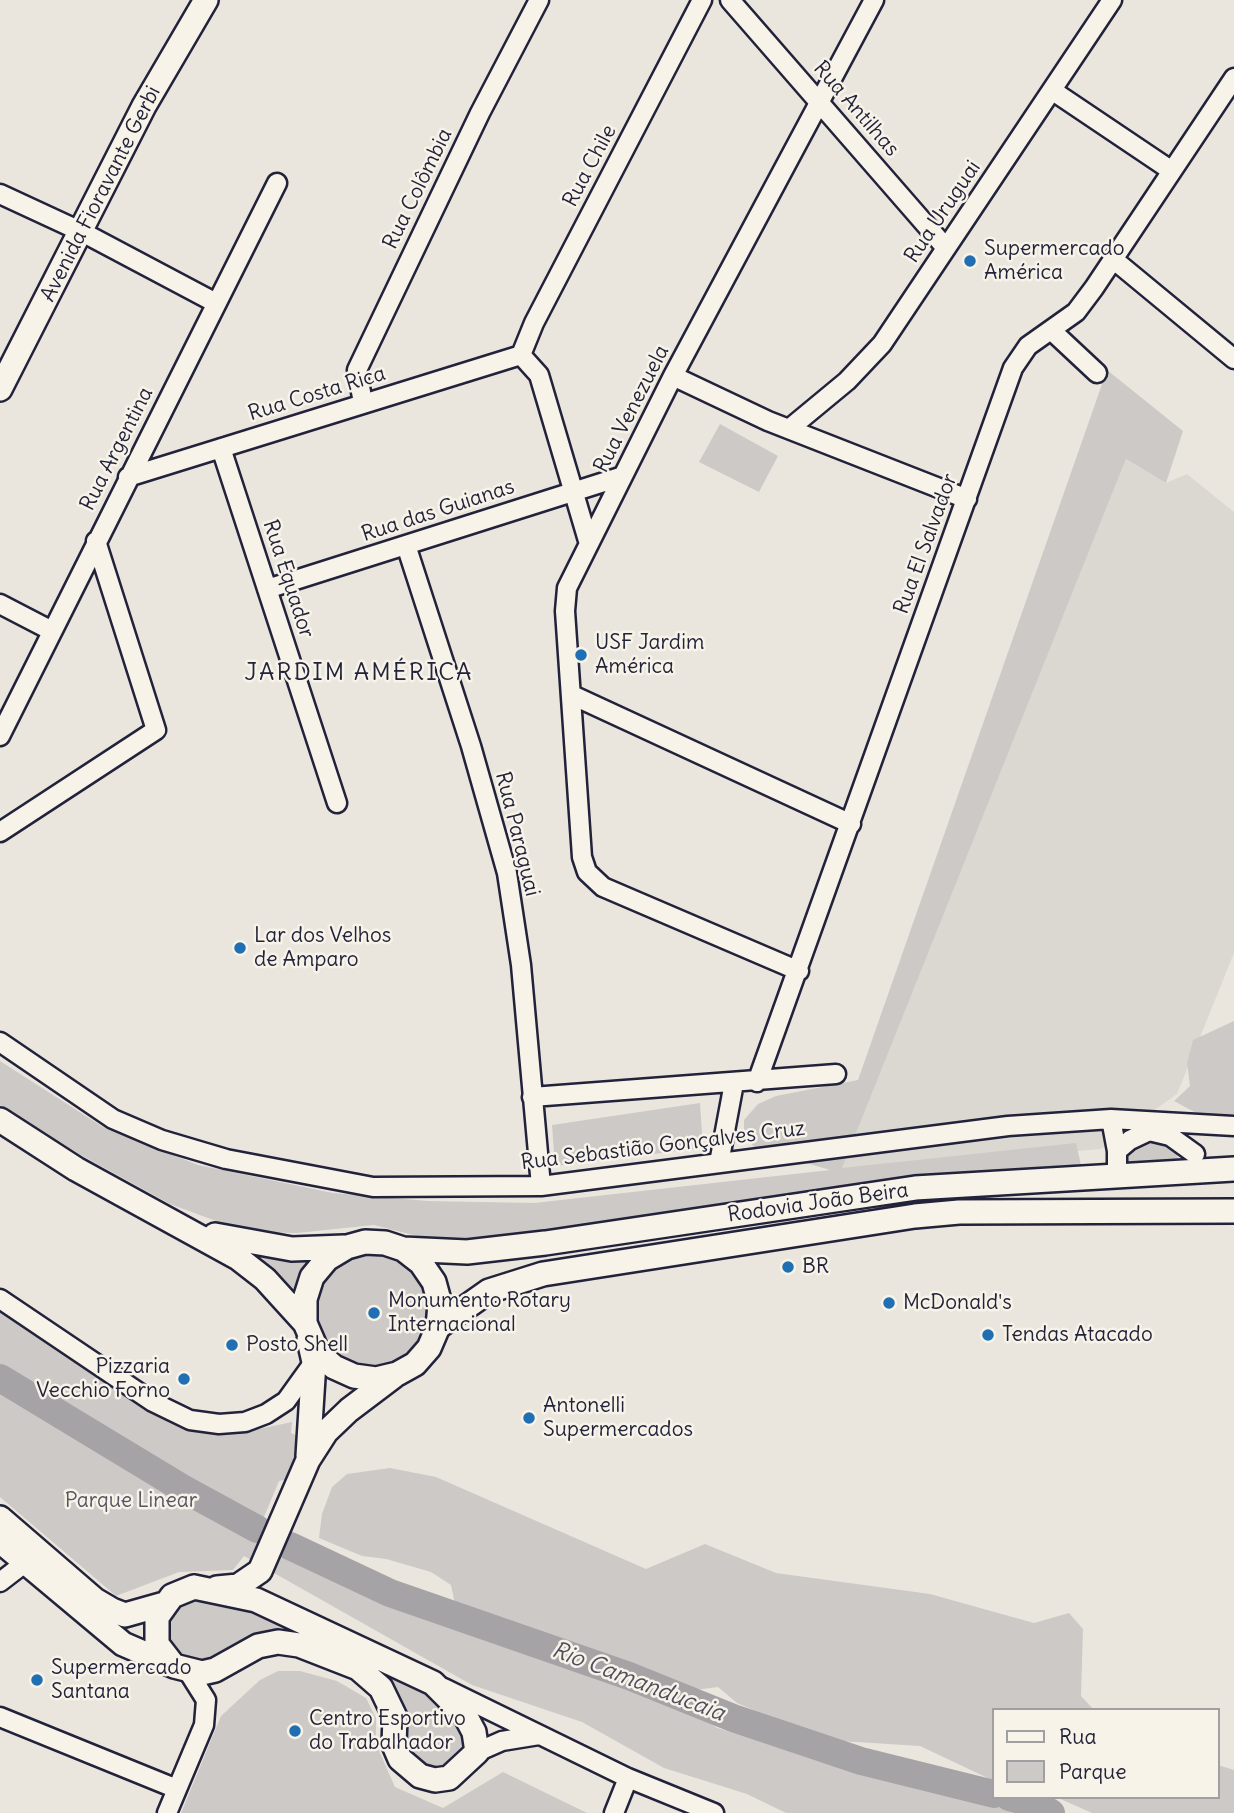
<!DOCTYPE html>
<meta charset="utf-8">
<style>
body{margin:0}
#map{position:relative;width:1234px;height:1813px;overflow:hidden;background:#eae6de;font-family:Delius,sans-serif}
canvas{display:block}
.legend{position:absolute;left:992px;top:1708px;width:228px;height:91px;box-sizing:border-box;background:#f7f3e8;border:2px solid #a29fa3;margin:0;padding:9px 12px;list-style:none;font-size:21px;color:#22223b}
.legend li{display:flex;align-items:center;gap:14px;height:35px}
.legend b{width:35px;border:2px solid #a29fa3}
</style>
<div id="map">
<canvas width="1234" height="1813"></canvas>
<ul class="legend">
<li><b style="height:9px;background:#f7f3e8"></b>Rua</li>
<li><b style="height:19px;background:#cdc9c6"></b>Parque</li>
</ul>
</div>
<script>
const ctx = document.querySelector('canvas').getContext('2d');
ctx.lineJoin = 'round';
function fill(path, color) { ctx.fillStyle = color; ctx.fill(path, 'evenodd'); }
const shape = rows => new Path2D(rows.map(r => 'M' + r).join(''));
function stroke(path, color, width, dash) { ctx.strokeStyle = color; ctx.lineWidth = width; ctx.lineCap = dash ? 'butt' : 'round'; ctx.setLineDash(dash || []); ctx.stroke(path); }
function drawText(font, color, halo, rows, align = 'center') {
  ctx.font = font + ' Delius,sans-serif'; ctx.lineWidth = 5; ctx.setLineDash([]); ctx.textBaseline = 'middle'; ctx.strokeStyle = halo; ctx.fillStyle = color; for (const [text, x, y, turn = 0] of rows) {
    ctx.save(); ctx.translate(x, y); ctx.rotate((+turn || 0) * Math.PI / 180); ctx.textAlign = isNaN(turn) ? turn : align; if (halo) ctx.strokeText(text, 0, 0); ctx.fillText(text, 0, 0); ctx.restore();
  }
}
const built = shape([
 [1126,459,1166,483,1187,474,1234,512,1234,953,1177,1094,1101,1149,840,1172]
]);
const green = shape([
 [1107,370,1183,431,1166,483,1126,459,842,1168,1076,1143,1081,1165,955,1175,465,1242,417,1236,374,1225,297,1233,246,1232,170,1204,81,1155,0,1105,0,1061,103,1127,198,1165,333,1193,428,1201,534,1203,830,1170,755,1148,744,1136,744,1120,758,1104,776,1096,858,1080],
 [720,424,778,456,759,492,699,462],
 [1234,1021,1234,1124,1211,1121,1174,1101,1190,1086,1187,1063,1193,1040],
 [700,1103,703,1148,555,1166,552,1125],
 [1149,1136,1173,1147,1179,1160,1120,1164,1128,1147],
 [219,1241,318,1255,299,1302],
 '314 1309a58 58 0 1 1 116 0a58 58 0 1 1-116 0Z',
 [0,1292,180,1413,225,1429,249,1431,292,1422,291,1433,298,1436,304,1476,279,1481,261,1524,288,1536,345,1583,388,1598,412,1601,433,1612,456,1609,451,1585,431,1572,386,1559,362,1556,319,1538,322,1514,332,1487,347,1474,390,1468,436,1477,646,1569,705,1544,776,1573,930,1594,1034,1623,1069,1613,1083,1629,1081,1696,1094,1710,994,1710,994,1781,920,1746,824,1740,737,1703,718,1687,695,1690,698,1713,717,1728,947,1791,999,1797,1036,1813,786,1813,747,1794,664,1768,582,1722,472,1685,244,1556,233,1570,179,1572,116,1596,0,1497],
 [189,1597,255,1610,428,1691,456,1722,469,1748,440,1772,413,1762,405,1749,388,1682,262,1634,214,1663,189,1664,169,1649,165,1623,169,1612],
 [278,1671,300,1671,337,1681,366,1698,376,1718,376,1744,395,1787,443,1808,503,1772,587,1813,181,1813,221,1716,260,1680],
 [1218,1765,1234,1770,1234,1813,1092,1813,1056,1797,1218,1797]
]);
const river = shape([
 [0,1378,182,1488,257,1529],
 [290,1546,390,1593,629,1676,733,1718,861,1761,994,1794],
 [1009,1797,1036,1804,1051,1813]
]);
const minor = shape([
 [730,0,946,248],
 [1053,91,1172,171],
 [0,194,82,232,216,303],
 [1113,259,1234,359],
 [1051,330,1097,373],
 [521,355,534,323,702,0],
 [521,355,539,375,589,544],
 [673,376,768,421,967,499],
 [363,403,357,370,480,113,539,0],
 [789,429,847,381,882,344,1112,0],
 [221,448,337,803],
 [128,477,521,355],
 [406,545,471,746,507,873,521,965,541,1186],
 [267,589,623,476],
 [0,604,52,631],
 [572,695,851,824],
 [0,736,277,183],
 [0,832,156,730,96,541],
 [799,971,603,887,587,872,582,857,565,611,567,588,673,376,874,0],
 [0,1042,113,1119,162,1140,226,1159,373,1187,541,1186,1008,1126,1111,1119,1234,1126],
 [757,1082,1013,368,1028,346,1076,312,1094,288,1234,78],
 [532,1097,836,1074],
 [1111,1119,1117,1151,1117,1174],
 [1117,1151,1130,1140,1149,1131,1170,1136,1195,1154],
 [719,1163,734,1083],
 [0,1299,153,1402,190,1420,219,1424,245,1422,266,1414,286,1401,314,1362],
 [0,1582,26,1562],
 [444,1688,628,1778,714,1813],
 [0,1717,177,1789],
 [477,1752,502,1741,539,1735],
 [167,1813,204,1725,206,1700,189,1673],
 [614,1813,628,1778]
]);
const major = shape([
 [0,389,144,106,206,0],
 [0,1120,76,1169,238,1258,265,1279,305,1323,318,1353,334,1367,354,1376,376,1379,397,1374,415,1364,429,1348,438,1327,440,1304,434,1282,421,1263,403,1249,385,1243,365,1242,347,1247,327,1259,312,1277,305,1299,305,1323],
 [215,1235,292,1249,344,1247],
 [403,1249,467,1252,545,1243,915,1188,1234,1169],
 [438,1327,489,1291,543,1274,915,1216,959,1212,1234,1211],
 [308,1456,314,1362,309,1340],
 [0,1518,95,1600,112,1610,125,1615,164,1604],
 [0,1541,123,1644,174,1666],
 [194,1587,256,1600,433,1683,465,1715,474,1732,477,1752,449,1778,435,1780,420,1776,400,1759,394,1745,395,1717,381,1688,358,1668,299,1645,278,1642,258,1646,215,1670,202,1673,174,1666,157,1644,157,1617,172,1596,194,1587],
 [217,1588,238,1586,260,1571,308,1460,326,1432,349,1410,394,1376]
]);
const markers = [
 [970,261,7,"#1f6fb2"],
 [581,655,7,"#1f6fb2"],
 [240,948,7,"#1f6fb2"],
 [788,1267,7,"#1f6fb2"],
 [889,1303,7,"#1f6fb2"],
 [374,1313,7,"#1f6fb2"],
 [988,1335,7,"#1f6fb2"],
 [232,1345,7,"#1f6fb2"],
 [184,1379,7,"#1f6fb2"],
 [529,1418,7,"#1f6fb2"],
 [37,1680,7,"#1f6fb2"],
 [295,1731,7,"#1f6fb2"]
];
const streetNames = [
 ["Rua Antilhas",856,109,49],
 ["Rua Chile",590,166,-62],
 ["Rua Colômbia",418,189,-64],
 ["Avenida Fioravante Gerbi",101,194,-63],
 ["Rua Uruguai",943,212,-56],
 ["Rua Costa Rica",317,394,-17],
 ["Rua Venezuela",632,409,-63],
 ["Rua Argentina",117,449,-63],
 ["Rua das Guianas",438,511,-18],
 ["Rua El Salvador",926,544,-70],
 ["Rua Equador",288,579,72],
 ["Rua Paraguai",517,834,76],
 ["Rua Sebastião Gonçalves Cruz",663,1146,-7],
 ["Rodovia João Beira",818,1203,-8]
];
const poiNames = [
 ["Supermercado",984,249],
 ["América",984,273],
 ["USF Jardim",595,643],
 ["América",595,667],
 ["Lar dos Velhos",254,936],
 ["de Amparo",254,960],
 ["BR",802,1267],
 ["Monumento Rotary",388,1301],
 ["Internacional",388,1325],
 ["McDonald's",903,1303],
 ["Tendas Atacado",1002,1335],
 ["Posto Shell",246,1345],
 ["Pizzaria",170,1367,"right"],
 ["Vecchio Forno",170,1391,"right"],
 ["Antonelli",543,1406],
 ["Supermercados",543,1430],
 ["Supermercado",51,1668],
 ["Santana",51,1692],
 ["Centro Esportivo",309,1719],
 ["do Trabalhador",309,1743]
];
const parkNames = [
 ["Parque Linear",131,1501]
];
const waterNames = [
 ["Rio Camanducaia",638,1682,21]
];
const quarterNames = [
 ["JARDIM AMÉRICA",359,673]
];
fill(built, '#dbd8d2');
fill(green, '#cdc9c6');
stroke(river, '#a6a3a6', 28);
stroke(minor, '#22223b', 23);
stroke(major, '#22223b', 28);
stroke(minor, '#f7f3e8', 18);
stroke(major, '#f7f3e8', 23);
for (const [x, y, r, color] of markers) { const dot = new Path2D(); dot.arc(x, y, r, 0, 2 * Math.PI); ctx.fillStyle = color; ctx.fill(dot); stroke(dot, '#f7f3e8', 2.5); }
drawText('21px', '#22223b', '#f7f3e8', streetNames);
drawText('21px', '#22223b', '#f7f3e8', poiNames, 'left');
drawText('21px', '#555465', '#f7f3e8', parkNames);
drawText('italic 23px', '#504f60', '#f7f3e8', waterNames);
ctx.letterSpacing = '2px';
drawText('24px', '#22223b', '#f7f3e8', quarterNames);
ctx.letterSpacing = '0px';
</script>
